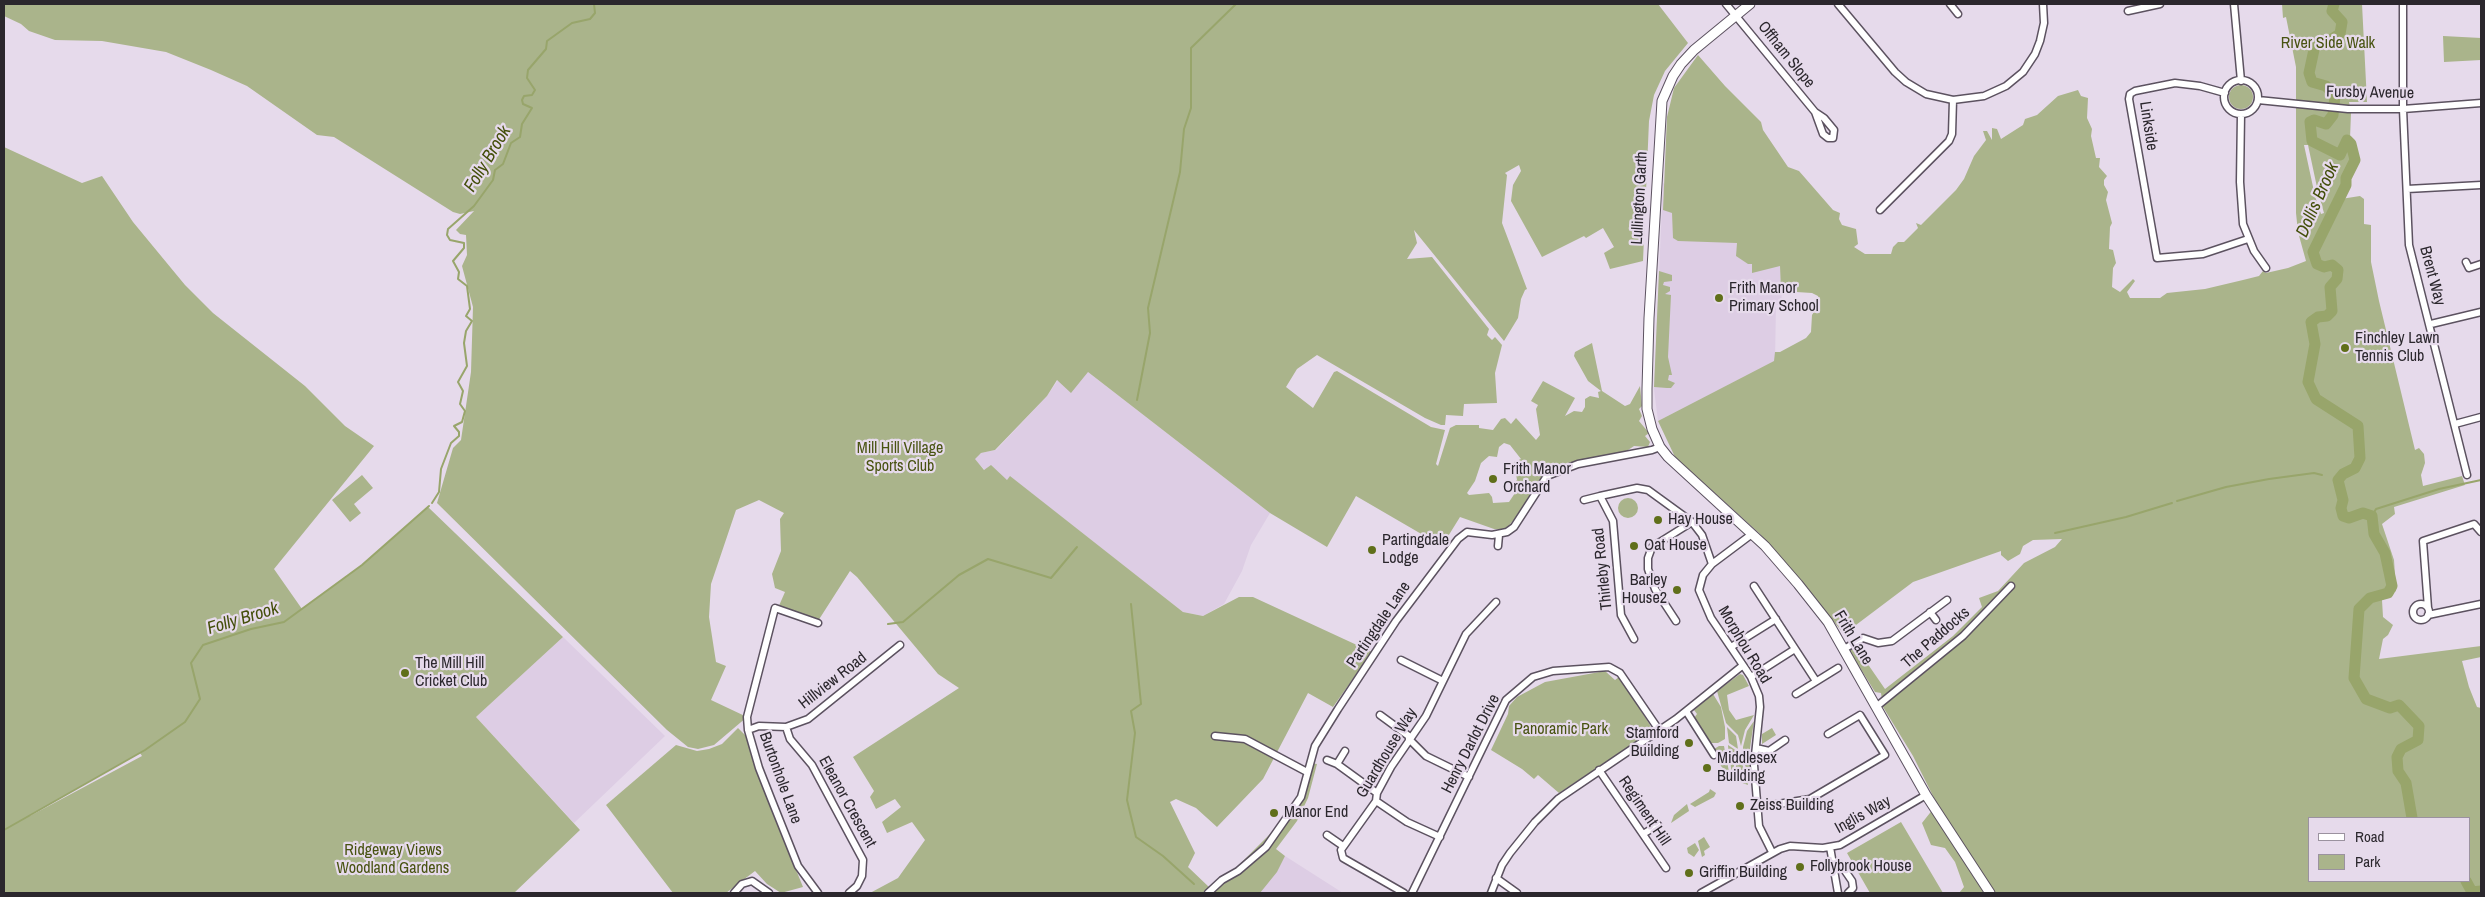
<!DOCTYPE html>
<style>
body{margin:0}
#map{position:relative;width:2485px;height:897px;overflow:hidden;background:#e6daeb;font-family:"Archivo Narrow",sans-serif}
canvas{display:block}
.frame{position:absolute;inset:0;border:5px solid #2b272d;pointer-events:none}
.legend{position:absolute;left:2308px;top:817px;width:162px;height:65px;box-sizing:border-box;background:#e6daeb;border:1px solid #9b929f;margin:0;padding:6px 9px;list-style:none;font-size:15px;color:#2b272d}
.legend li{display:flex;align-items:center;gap:10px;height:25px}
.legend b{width:25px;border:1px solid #9b929f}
</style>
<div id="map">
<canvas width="2485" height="897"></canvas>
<div class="frame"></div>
<ul class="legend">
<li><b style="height:6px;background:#fff"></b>Road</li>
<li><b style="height:14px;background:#aab48b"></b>Park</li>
</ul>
</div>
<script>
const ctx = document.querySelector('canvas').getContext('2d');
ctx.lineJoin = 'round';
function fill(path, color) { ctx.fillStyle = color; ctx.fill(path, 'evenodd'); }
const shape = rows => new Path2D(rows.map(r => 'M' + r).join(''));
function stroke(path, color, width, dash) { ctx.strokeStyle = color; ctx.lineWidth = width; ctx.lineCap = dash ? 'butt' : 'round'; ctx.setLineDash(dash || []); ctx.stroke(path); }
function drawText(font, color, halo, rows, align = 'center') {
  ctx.font = font + ' "Archivo Narrow",sans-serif'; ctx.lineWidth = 4.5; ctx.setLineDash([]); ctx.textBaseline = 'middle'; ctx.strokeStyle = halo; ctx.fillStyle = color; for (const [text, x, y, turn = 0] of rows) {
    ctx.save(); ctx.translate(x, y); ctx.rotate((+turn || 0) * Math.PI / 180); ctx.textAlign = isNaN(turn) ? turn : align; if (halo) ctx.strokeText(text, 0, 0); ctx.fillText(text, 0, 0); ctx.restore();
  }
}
const built = shape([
 [1663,183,1780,266,1782,305,1776,305,1775,361,1658,421,1654,389],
 [1088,372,1270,513,1251,545,1242,571,1224,604,1203,616,1183,612,1010,477,1007,480,985,470,974,459,981,453,996,450,1047,396,1058,380],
 [563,637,665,736,574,823,476,717],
 [1285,856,1343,893,1257,893]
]);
const green = shape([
 [4,4,1658,4,1688,43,1665,71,1654,95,1649,121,1643,261,1610,269,1604,253,1614,247,1603,228,1586,238,1584,236,1542,257,1511,201,1513,185,1521,171,1519,165,1505,173,1507,175,1502,223,1527,289,1525,290,1521,299,1518,318,1504,341,1414,230,1417,243,1407,259,1432,257,1489,329,1487,335,1492,340,1495,337,1502,345,1495,373,1497,403,1464,404,1463,416,1446,415,1445,425,1441,425,1425,418,1317,355,1297,369,1286,387,1313,408,1334,372,1337,371,1431,427,1445,430,1436,464,1438,466,1450,428,1456,425,1479,425,1479,428,1493,430,1501,419,1505,418,1511,424,1516,418,1536,440,1540,435,1536,409,1538,405,1531,401,1543,381,1575,398,1565,416,1574,411,1582,412,1585,407,1585,399,1590,396,1599,398,1598,392,1601,391,1588,381,1574,356,1575,352,1592,343,1602,391,1625,406,1630,404,1640,386,1642,406,1639,409,1642,416,1639,421,1649,433,1645,436,1650,442,1648,447,1634,446,1625,452,1553,469,1538,481,1518,515,1505,530,1494,529,1460,517,1442,546,1356,496,1327,547,1270,513,1088,372,1071,393,1057,380,1047,396,995,450,981,453,975,459,984,470,991,465,1007,480,1010,476,1183,612,1203,616,1239,597,1253,597,1372,652,1333,707,1308,693,1263,779,1217,827,1196,808,1176,799,1170,802,1195,853,1188,867,1210,888,1206,893,870,893,898,878,925,840,912,822,887,833,882,822,901,807,895,799,876,809,870,797,874,791,853,757,959,688,938,674,857,577,850,571,818,621,778,608,785,592,775,588,772,574,781,551,780,519,784,513,759,500,736,510,711,584,709,617,716,662,726,666,711,700,747,717,714,745,698,749,688,747,667,730,437,503,453,448,461,440,471,372,473,307,462,266,467,255,466,235,460,234,456,230,474,211,460,214,453,212,334,137,317,135,247,86,211,70,166,52,102,41,55,40,29,31,21,24,4,16],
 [1504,443,1510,445,1521,459,1514,462,1517,480,1514,483,1515,493,1509,502,1493,503,1492,497,1489,493,1469,495,1467,493,1475,481,1481,463,1489,456,1497,457,1499,447],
 [2282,4,2362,4,2367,102,2349,102,2350,107,2342,112,2351,113,2350,139,2358,157,2353,166,2348,178,2348,186,2341,199,2360,196,2364,199,2364,224,2371,225,2371,262,2379,301,2415,450,2419,448,2424,454,2425,463,2421,475,2423,486,2462,476,2465,485,2394,507,2395,514,2382,524,2394,560,2396,591,2382,600,2383,617,2393,625,2388,635,2383,639,2379,659,2481,646,2481,657,2462,661,2469,687,2477,707,2481,708,2481,893,1959,893,1964,887,1955,862,1945,848,1931,845,1922,823,1937,804,1913,756,1883,707,1881,693,1875,692,1849,650,1856,647,1885,689,1953,636,1982,607,1979,598,1998,591,2024,563,2055,547,2062,539,2033,540,2023,546,2020,554,2008,561,2001,555,2001,551,1913,582,1844,634,1760,534,1675,457,1658,421,1774,361,1775,352,1780,352,1806,338,1811,332,1812,315,1819,304,1818,296,1812,293,1781,291,1780,266,1752,273,1752,264,1748,264,1736,256,1737,243,1678,241,1673,238,1672,213,1663,210,1667,117,1674,88,1698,55,1725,86,1761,122,1763,130,1788,167,1799,171,1833,210,1840,213,1839,219,1842,225,1856,229,1858,244,1854,247,1865,254,1891,254,1893,247,1898,242,1904,242,1918,228,1916,223,1921,225,1956,190,1964,179,1974,156,1986,140,1983,131,1987,131,1992,140,1992,128,1997,129,2001,139,2023,125,2025,119,2037,115,2058,96,2078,90,2081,96,2088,98,2087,118,2092,129,2091,136,2096,158,2100,158,2099,167,2107,176,2104,180,2104,185,2108,192,2106,200,2112,223,2110,227,2109,249,2113,250,2116,263,2113,268,2112,287,2120,292,2133,279,2135,281,2127,292,2130,298,2160,298,2167,293,2205,289,2243,280,2259,276,2263,271,2266,273,2288,268,2306,261,2298,232,2296,213,2296,67,2286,17,2283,18],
 [2304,145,2308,145,2318,192,2324,213,2321,214,2315,196],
 [2309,818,2469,818,2469,881,2309,881],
 [2443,36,2481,38,2481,60,2444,62],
 '2229 97a12 12 0 1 1 24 0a12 12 0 1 1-24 0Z',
 [4,147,82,183,102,176,133,222,185,285,213,313,305,386,345,426,374,446,274,569,302,609,362,565,428,507,563,637,476,717,580,830,514,893,4,893],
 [140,753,142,756,30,816,30,815],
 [1659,271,1672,275,1672,281,1664,282,1663,285,1670,287,1670,291,1665,294,1671,295,1668,357,1672,375,1669,375,1668,380,1675,383,1671,388,1667,388,1654,387],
 [362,475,373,488,354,504,361,513,350,522,332,500],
 '1618 508a10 10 0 1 1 20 0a10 10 0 1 1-20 0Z',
 [1605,671,1615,680,1619,677,1621,679,1650,725,1652,732,1559,793,1538,775,1534,779,1522,769,1491,750,1508,714,1509,706,1517,697,1545,682],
 [1740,674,1743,675,1749,686,1727,695,1729,710,1736,720,1754,715,1745,730,1741,746,1738,735,1726,723,1717,691],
 [1713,694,1721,707,1725,727,1725,739,1718,743,1710,743,1694,718,1697,714,1694,710],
 [1754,721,1749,755,1743,751,1743,747,1747,731],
 [1727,727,1736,736,1738,749,1729,743],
 [738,728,746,736,769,803,803,887,781,893,767,884,755,871,726,893,673,893,606,805,676,745,697,751,709,749,722,744],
 [1772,728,1776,735,1762,744,1762,734],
 [1728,745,1737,751,1732,775,1728,746],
 [1719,746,1724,746,1730,777,1721,766,1714,749],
 [1742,753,1749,757,1752,786,1742,756],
 [1739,755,1746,775,1748,785,1737,781,1734,774],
 [1311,763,1317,764,1308,798,1297,821,1276,849,1285,856,1277,872,1260,893,1211,893,1294,810],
 [1710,789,1716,793,1714,797,1695,807,1690,804,1709,792],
 [1687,804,1689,811,1671,823,1674,815],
 [1901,822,1943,893,1870,893,1847,853],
 [1704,837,1710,847,1704,851,1705,855,1702,857,1698,841],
 [1695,843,1699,850,1694,857,1688,853,1687,848]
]);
const stream = shape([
 [1137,400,1150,333,1148,308,1180,172,1184,129,1191,108,1191,48,1236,4],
 [2177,501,2226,487,2269,479,2314,473,2322,475],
 [432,503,439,492,441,469,451,443,459,436,459,432,454,426,462,422,465,411,460,404,463,391,458,382,467,366,464,343,466,331,472,321,466,316,470,309,467,286,458,279,459,272,453,261,464,248,464,243,450,240,447,235,448,229,474,206,493,180,495,170,503,164,511,143,520,137,522,124,532,108,523,104,522,100,524,96,532,95,535,90,527,78,528,70,546,49,547,41,572,23,590,19,595,13,594,4],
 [2372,516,2376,509,2439,489,2481,480],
 [2055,533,2126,517,2172,503],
 [1131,604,1141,704,1131,711,1135,733,1127,800,1136,837,1163,856,1194,884],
 [888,624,903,622,959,575,988,559,1051,578,1077,547],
 [4,830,145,750,185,722,200,699,191,663,203,645,251,629,284,622,362,565,429,506]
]);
const river = shape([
 [2334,4,2332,11,2342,22,2340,34,2332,39,2315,45,2309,73,2312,82,2326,86,2335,96,2333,115,2326,124,2314,120,2310,122,2312,141,2340,155,2347,140,2351,144,2355,160,2346,178,2346,185,2313,252,2317,264,2324,267,2332,265,2338,270,2337,279,2330,287,2332,311,2327,316,2318,317,2311,322,2315,344,2308,382,2316,399,2358,426,2360,458,2355,468,2343,474,2338,480,2343,500,2341,508,2343,516,2349,518,2363,513,2372,516,2374,534,2385,553,2392,586,2388,593,2370,598,2359,609,2354,678,2366,699,2390,708,2399,705,2419,726,2418,740,2401,749,2397,757,2398,771,2406,783,2412,818],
 [2466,881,2472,892,2481,891]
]);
const street = shape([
 [1726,4,1815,112,1824,118,1834,130,1833,138,1828,138,1823,134,1815,112],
 [1838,4,1895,72,1906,82,1926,94,1953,100,1984,96,2006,86,2023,72,2035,54,2040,41,2044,23,2043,4],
 [1950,4,1958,14],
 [2234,4,2241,81],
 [2403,4,2403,109,2409,245,2467,475],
 [2128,11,2160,4],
 '2224 97a17 17 0 1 1 34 0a17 17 0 1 1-34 0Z',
 [2225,93,2200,86,2175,83,2135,91,2130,94,2129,99,2157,258,2203,254,2248,239],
 [2258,100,2348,109,2403,109,2481,103],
 [2241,114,2240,182,2243,224,2254,251,2266,268],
 [2407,189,2481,185],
 [1880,210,1949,141,1952,134,1953,100],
 [2466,262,2469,268,2481,264],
 [2431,324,2481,312],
 [2455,424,2481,417],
 [1584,500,1600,496],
 [1752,534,1712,564,1703,575,1699,590,1711,618,1751,677,1759,696,1760,707,1754,765,1759,826,1772,852],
 [1498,546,1499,535],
 [1754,586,1816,681],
 '2413 612a8 8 0 1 1 16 0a8 8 0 1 1-16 0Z',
 [2428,608,2423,541,2474,524,2481,532],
 [1930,612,1936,620],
 [2428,615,2481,604],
 [1676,621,1655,589,1648,569,1648,558,1652,547,1692,522,1702,535,1712,564],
 [1634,639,1621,615,1613,521,1600,496,1637,488,1648,490,1692,522],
 [1731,647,1776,619],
 [1844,649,1863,638,1878,643,1892,641,1947,600],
 [1401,660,1443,681],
 [1751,677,1795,649],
 [1796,694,1838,668],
 [1876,707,1963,636,2011,586],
 [1686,711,1714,755],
 [1380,715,1410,737],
 [786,727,790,739,812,765,863,860,862,876,857,886,849,893],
 [748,730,759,726,786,727,808,719,900,645],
 [1215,736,1245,739,1307,772],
 [1409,739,1426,756,1469,777],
 [1756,748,1769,751,1785,740],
 [1327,760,1337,764,1377,793],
 [1337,764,1345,751],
 [1599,770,1666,868],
 [1376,801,1407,822,1440,837],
 [1759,807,1810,799,1885,755,1860,715,1828,734],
 [1643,834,1658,825],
 [1327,835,1343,846],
 [1830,847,1838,893],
 [1834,861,1841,865,1852,881,1853,888,1848,893],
 [1496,878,1517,893],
 [734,893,742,884,752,881,769,893],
 [818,893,798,866,772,801,759,768,748,730,747,717,775,608,818,623],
 [1208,893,1222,880,1238,871,1266,847,1301,797,1315,746,1338,709,1396,621,1458,539,1467,532,1492,535,1507,532,1514,527,1547,476,1578,464,1652,450,1660,447],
 [1404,893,1343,858,1341,850,1376,801,1377,793,1391,767,1426,716,1466,634,1496,602],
 [1412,893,1506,700,1533,677,1553,671,1609,667,1620,673,1659,730],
 [1491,893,1502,865,1510,853,1535,822,1558,799,1676,719,1742,666],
 [1701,893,1780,849,1790,846,1823,848,1840,845,1926,795]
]);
const secondary = shape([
 [1750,4,1694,50,1681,64,1673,76,1662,101,1649,318,1647,389,1647,409,1652,429,1660,447,1668,457,1765,546,1798,584,1828,622,1926,795,1990,893]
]);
const markers = [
 [1719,298,5,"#606f1a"],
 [2345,348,5,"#606f1a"],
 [1493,479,5,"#606f1a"],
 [1658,520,5,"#606f1a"],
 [1634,546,5,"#606f1a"],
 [1372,550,5,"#606f1a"],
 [1677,590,5,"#606f1a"],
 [405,673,5,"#606f1a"],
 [1689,743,5,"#606f1a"],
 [1707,768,5,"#606f1a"],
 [1740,806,5,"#606f1a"],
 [1274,813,5,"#606f1a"],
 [1800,867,5,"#606f1a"],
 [1689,873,5,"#606f1a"]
];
const parkNames = [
 ["River Side Walk",2328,44],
 ["Mill Hill Village",900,449],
 ["Sports Club",900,467],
 ["Panoramic Park",1561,730],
 ["Ridgeway Views",393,851],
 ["Woodland Gardens",393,869]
];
const streetNames = [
 ["Offham Slope",1786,55,51],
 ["Fursby Avenue",2370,93,1],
 ["Linkside",2148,126,81],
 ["Lullington Garth",1640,198,-87],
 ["Brent Way",2432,276,75],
 ["Thirleby Road",1603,569,-96],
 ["Partingdale Lane",1379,625,-56],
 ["Frith Lane",1853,638,59],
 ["The Paddocks",1936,638,-41],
 ["Morphou Road",1744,645,59],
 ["Hillview Road",833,681,-38],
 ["Henry Darlot Drive",1471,744,-63],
 ["Guardhouse Way",1387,753,-59],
 ["Burtonhole Lane",780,778,70],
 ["Eleanor Crescent",847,802,61],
 ["Regiment Hill",1644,811,56],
 ["Inglis Way",1863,815,-29]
];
const poiNames = [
 ["Frith Manor",1729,289],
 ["Primary School",1729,307],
 ["Finchley Lawn",2355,339],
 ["Tennis Club",2355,357],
 ["Frith Manor",1503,470],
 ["Orchard",1503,488],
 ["Hay House",1668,520],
 ["Partingdale",1382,541],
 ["Lodge",1382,559],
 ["Oat House",1644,546],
 ["Barley",1667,581,"right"],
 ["House2",1667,599,"right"],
 ["The Mill Hill",415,664],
 ["Cricket Club",415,682],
 ["Stamford",1679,734,"right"],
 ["Building",1679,752,"right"],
 ["Middlesex",1717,759],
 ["Building",1717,777],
 ["Zeiss Building",1750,806],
 ["Manor End",1284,813],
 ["Follybrook House",1810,867],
 ["Griffin Building",1699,873]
];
const waterNames = [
 ["Folly Brook",488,159,-59],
 ["Dollis Brook",2318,200,-66],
 ["Folly Brook",243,619,-17]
];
fill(built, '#ddcde4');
fill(green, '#aab48b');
stroke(stream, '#98a56b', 2);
stroke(river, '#98a56b', 11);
stroke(street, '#5c5260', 9);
stroke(secondary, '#5c5260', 11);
stroke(street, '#fff', 6);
stroke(secondary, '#fff', 9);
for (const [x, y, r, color] of markers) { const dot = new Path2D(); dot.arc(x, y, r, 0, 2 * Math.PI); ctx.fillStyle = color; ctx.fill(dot); stroke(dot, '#e6daeb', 2); }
drawText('16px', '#485311', '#e6daeb', parkNames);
drawText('16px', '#2b272d', '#e6daeb', streetNames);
drawText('16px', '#2b272d', '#e6daeb', poiNames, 'left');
drawText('italic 18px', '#444f0b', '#e6daeb', waterNames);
</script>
